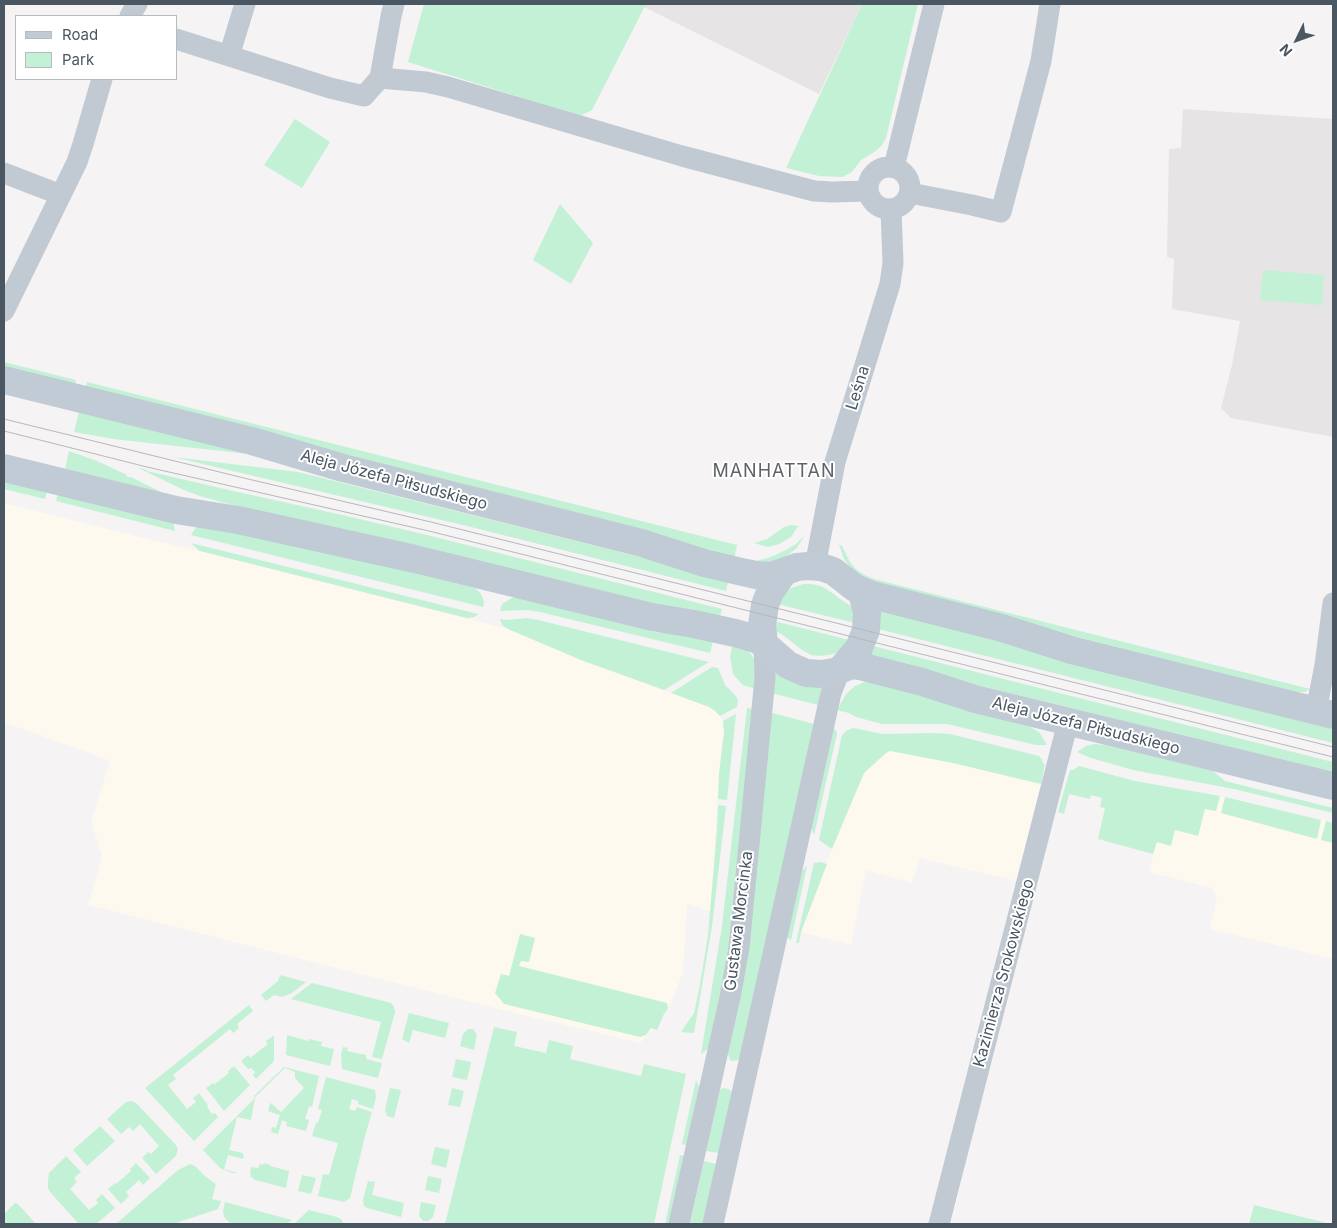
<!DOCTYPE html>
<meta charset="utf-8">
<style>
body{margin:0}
#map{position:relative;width:1337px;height:1228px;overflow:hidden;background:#f5f3f3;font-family:Inter,sans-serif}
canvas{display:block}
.frame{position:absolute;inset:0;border:5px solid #4a5661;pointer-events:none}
.legend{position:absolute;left:15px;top:15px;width:162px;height:65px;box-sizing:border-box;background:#fff;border:1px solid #b7bbc0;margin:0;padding:6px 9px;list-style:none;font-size:15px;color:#4a5661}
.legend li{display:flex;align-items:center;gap:10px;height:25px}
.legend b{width:25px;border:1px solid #b7bbc0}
.north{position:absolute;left:1272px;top:15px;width:50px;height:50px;-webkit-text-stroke:4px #fff;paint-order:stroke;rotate:228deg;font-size:14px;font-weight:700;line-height:20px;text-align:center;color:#4a5661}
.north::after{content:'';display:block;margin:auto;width:18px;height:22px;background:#4a5661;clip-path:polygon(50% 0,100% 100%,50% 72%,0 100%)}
</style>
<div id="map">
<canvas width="1337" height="1228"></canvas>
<div class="frame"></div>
<ul class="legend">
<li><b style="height:6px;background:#c1cbd6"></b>Road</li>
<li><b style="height:14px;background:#c3f1d5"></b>Park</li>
</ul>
<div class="north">N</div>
</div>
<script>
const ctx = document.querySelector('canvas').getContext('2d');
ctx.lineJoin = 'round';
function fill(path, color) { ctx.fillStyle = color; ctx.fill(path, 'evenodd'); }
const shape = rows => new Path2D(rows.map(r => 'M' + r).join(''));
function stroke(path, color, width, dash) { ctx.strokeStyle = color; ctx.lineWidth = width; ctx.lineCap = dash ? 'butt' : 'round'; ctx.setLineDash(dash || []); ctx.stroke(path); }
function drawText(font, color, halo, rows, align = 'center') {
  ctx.font = font + ' Inter,sans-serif'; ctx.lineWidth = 4; ctx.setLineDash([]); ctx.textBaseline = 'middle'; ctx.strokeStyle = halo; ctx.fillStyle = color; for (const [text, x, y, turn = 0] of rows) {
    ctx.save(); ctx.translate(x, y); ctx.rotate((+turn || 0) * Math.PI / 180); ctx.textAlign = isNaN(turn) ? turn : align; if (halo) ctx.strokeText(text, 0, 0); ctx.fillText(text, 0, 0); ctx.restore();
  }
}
const commercial = shape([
 [4,503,111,530,240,561,508,629,581,660,713,708,719,714,722,719,724,731,719,774,711,912,687,904,683,972,672,1000,661,1020,640,1043,499,1009,88,905,102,857,91,821,110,761,4,722],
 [890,750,953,763,1041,784,1016,881,920,858,912,883,866,870,851,945,801,932,837,835,864,773,886,752],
 [1170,787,1243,801,1333,823,1333,959,1210,929,1217,897,1211,888,1149,872]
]);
const education = shape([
 [646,4,862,4,819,94,644,7],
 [1183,109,1333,119,1333,437,1231,418,1221,408,1232,365,1240,321,1172,309,1174,259,1167,257,1169,149,1181,148]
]);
const green = shape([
 [424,4,646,4,592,110,580,116,408,62],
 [862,4,918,4,886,138,882,145,876,151,861,160,852,172,842,177,819,176,786,168],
 [295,119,330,142,302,188,264,165],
 [560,204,593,243,571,284,533,260],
 [1263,270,1324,275,1322,305,1260,300],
 [4,362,76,380,74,388,4,370],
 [87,382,737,545,734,561,660,534,641,529,85,390],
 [80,408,249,454,113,439,74,432],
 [69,451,97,461,127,475,127,477,131,477,169,496,64,474],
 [173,457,298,472,729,579,726,591,463,525],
 [136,467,147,470,147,471,229,490,351,517,427,535,722,609,719,620,232,505,200,496,184,490],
 [4,477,48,488,45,499,4,489],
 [59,491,173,521,175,531,56,501],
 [202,525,420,574,475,588,481,594,484,601,483,607,191,535,196,527],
 [791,525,798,526,791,537,779,544,768,547,754,543,767,539,784,527],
 [804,536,797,548,784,558,774,563,753,564,756,561,771,557,786,550,796,544],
 [191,543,470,612,479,614,474,617,467,618,200,551],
 [839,544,842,546,850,562,857,570,865,575,874,579,1310,689,1305,692,1297,692,881,588,853,572,844,559],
 [803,584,811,584,821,586,828,590,843,601,854,608,855,623,777,604,784,593,791,588],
 [512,598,519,598,655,632,714,637,710,653,540,612,527,610,500,611,502,604],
 [878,609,1003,637,1056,659,1333,729,1333,743,878,629],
 [527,618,538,620,709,662,664,690,581,660,508,629,502,625,500,619,507,620],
 [774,621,849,640,838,652,833,654,821,656,811,655,802,650,783,635,775,631],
 [733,642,747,648,754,659,756,689,743,685,733,674,730,657],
 [873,646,1333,762,1333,772,869,659],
 [712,667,718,668,725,685,735,695,738,700,737,707,720,716,715,711,709,707,671,693],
 [775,672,820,687,821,689,818,705,771,693],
 [867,681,921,691,960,709,1029,726,1040,733,1047,745,1036,745,947,724,882,724,856,717,849,713,837,710,846,694,855,686],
 [747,708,754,709,729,952,708,1049,701,1054,722,926],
 [769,712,814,724,740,1057,738,1060,733,1061,730,1060,728,1054],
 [736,714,727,800,718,799,719,774,724,731,723,721],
 [853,728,883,734,932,733,950,734,1039,756,1042,759,1043,764,1045,764,1041,784,953,763,890,751,886,753,864,773,832,849,819,840,842,735,846,731],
 [833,729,836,730,837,734,814,835,811,828],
 [1094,744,1106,745,1213,771,1225,781,1333,808,1333,813,1234,789,1133,770,1091,758,1077,752,1086,746],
 [1079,766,1135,781,1220,796,1216,811,1205,809,1198,836,1175,830,1171,846,1157,842,1153,854,1098,839,1105,808,1100,807,1102,798,1091,795,1090,799,1069,794,1064,814,1058,812,1070,770,1073,770],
 [1225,797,1321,820,1317,839,1221,813],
 [718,805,726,806,712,926,694,1033,681,1032,694,1013,699,990,708,935,717,830],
 [1326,821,1333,823,1333,843,1321,840],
 [820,862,827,864,801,932,799,943,796,943,814,863],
 [807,866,791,940,786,937,802,871],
 [520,934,535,938,529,962,521,961,519,966,667,1003,668,1008,663,1016,657,1030,651,1028,646,1035,640,1037,504,1004,495,993,501,974,509,976],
 [280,975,306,982,292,993,282,997,274,995,266,1001,261,995,278,981],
 [312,983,391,1003,394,1007,395,1012,382,1059,372,1057,381,1022,291,999],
 [249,1005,253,1011,237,1024,239,1028,233,1033,230,1029,173,1075,176,1079,168,1085,187,1109,196,1102,193,1098,199,1093,208,1105,207,1107,212,1114,215,1113,218,1117,194,1141,145,1088],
 [409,1013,449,1023,445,1038,413,1030,409,1043,402,1039],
 [494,1027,517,1032,514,1046,546,1053,549,1040,573,1046,570,1059,641,1076,644,1064,686,1074,654,1224,445,1224],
 [468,1029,473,1029,477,1035,474,1050,460,1046,463,1034],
 [287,1035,308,1041,309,1039,322,1042,321,1046,334,1049,330,1066,286,1055],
 [273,1036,274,1037,274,1061,256,1079,253,1075,255,1072,251,1068,248,1069,241,1061,248,1055,250,1058,268,1044,266,1041],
 [343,1047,348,1048,347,1051,366,1055,366,1059,382,1063,378,1078,342,1069,341,1054],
 [456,1059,471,1062,467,1080,452,1077],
 [234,1066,250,1085,224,1111,206,1088,213,1083,215,1084,229,1073,228,1071],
 [284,1067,319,1076,312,1107,309,1106,305,1119,309,1120,306,1131,286,1126,287,1122,282,1120,278,1134,271,1132,272,1127,276,1128,280,1115,268,1111,270,1104,271,1103,281,1112,304,1088,295,1078,295,1072,285,1068,255,1097,251,1120,237,1117,229,1150,243,1153,244,1159,228,1155,224,1169,237,1173,232,1173,220,1168,203,1150,254,1099,254,1096],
 [326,1077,375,1090,376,1097,373,1109,358,1104,358,1101,352,1099,349,1109,355,1111,357,1107,372,1112,365,1136,350,1198,344,1202,318,1196,323,1174,329,1175,338,1143,312,1136,316,1123,318,1123,322,1110,318,1109],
 [696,1080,699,1087,688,1146,682,1144],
 [390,1088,401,1090,394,1118,387,1116,385,1110],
 [452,1088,464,1091,460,1107,448,1105],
 [723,1088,729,1089,732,1093,719,1153,706,1151,719,1093,720,1090],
 [132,1101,137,1104,175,1144,178,1149,176,1156,156,1174,142,1158,148,1152,151,1154,159,1146,140,1124,133,1131,129,1127,121,1134,107,1119,126,1102],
 [100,1126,115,1141,87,1166,73,1150],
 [435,1147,450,1150,446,1168,431,1164],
 [680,1155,686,1156,670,1224,665,1224],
 [66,1156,81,1172,74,1178,77,1182,70,1189,89,1210,98,1203,96,1200,102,1194,115,1208,96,1224,79,1224,50,1192,48,1188,48,1180,49,1173],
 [704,1161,716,1164,703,1224,690,1224],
 [136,1163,150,1178,143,1185,139,1180,126,1192,129,1196,121,1204,108,1189,115,1183,116,1184,131,1171,130,1169],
 [264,1163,270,1165,270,1166,289,1171,286,1188,255,1180,251,1177,250,1172,251,1167,258,1168,260,1164,263,1165],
 [190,1164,195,1166,206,1177,216,1184,212,1199,221,1201,218,1209,173,1224,116,1224,178,1170],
 [302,1175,316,1178,311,1194,298,1191],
 [428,1176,442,1179,439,1193,425,1190],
 [368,1181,375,1182,372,1195,404,1203,401,1217,367,1208,364,1206,363,1200],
 [225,1202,292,1220,287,1224,231,1224,224,1217,223,1211],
 [421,1202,436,1205,433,1217,428,1221,423,1221,419,1216],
 [15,1203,18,1204,36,1224,4,1224,4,1214],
 [1254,1205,1331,1224,1249,1224],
 [309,1210,337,1217,341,1219,344,1224,294,1224]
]);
const street = shape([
 [394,4,391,16,380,78,426,82,448,87,682,156,814,191,832,192,868,191],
 [130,16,137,4],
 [176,39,330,88,364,96,380,78],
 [229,56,245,4],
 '868 188a21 21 0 1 1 42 0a21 21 0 1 1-42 0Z',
 [894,167,934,4],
 [4,173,61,195],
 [910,193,972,205,1001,212,1041,61,1050,4],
 [4,311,77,162,83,144,102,79],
 [815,566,835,462,890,284,893,263,891,209],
 [1316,711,1325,665,1333,603],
 [679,1224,730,997,739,948,765,678,764,644],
 [713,1224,831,693,840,670],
 [939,1224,1068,722]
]);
const secondary = shape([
 [4,380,252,441,343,468,642,543,704,563,742,572,756,575,772,576,797,567,808,566,821,567,833,571,855,588,872,595,1002,628,1071,650,1333,715],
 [4,468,176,510,238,520,415,559,652,617,694,624,735,633,756,639,764,644,788,665,806,673,822,674,834,672,852,665,860,666,922,682,975,699,1333,786],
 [764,644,762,625,765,605,770,592,784,572],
 [841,669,859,648,866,630,867,613,862,592]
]);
const tram = shape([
 [4,419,248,479,431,522,1333,747],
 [4,431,147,467,429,531,1333,757]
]);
const streetNames = [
 ["Leśna",858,388,-73],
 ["Aleja Józefa Piłsudskiego",394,480,15],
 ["Aleja Józefa Piłsudskiego",1086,726,14],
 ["Gustawa Morcinka",739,921,-83],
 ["Kazimierza Srokowskiego",1004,973,-75]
];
const neighbourhoodNames = [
 ["MANHATTAN",774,472]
];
fill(commercial, '#fdf9ef');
fill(education, '#e6e4e5');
fill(green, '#c3f1d5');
stroke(street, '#c1cad2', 21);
stroke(secondary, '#c1cbd6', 28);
stroke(tram, '#b5b8bd', 1);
drawText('16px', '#4a5661', '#fff', streetNames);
ctx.letterSpacing = '1px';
drawText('18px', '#5f6368', '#fff', neighbourhoodNames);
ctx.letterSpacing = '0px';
</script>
